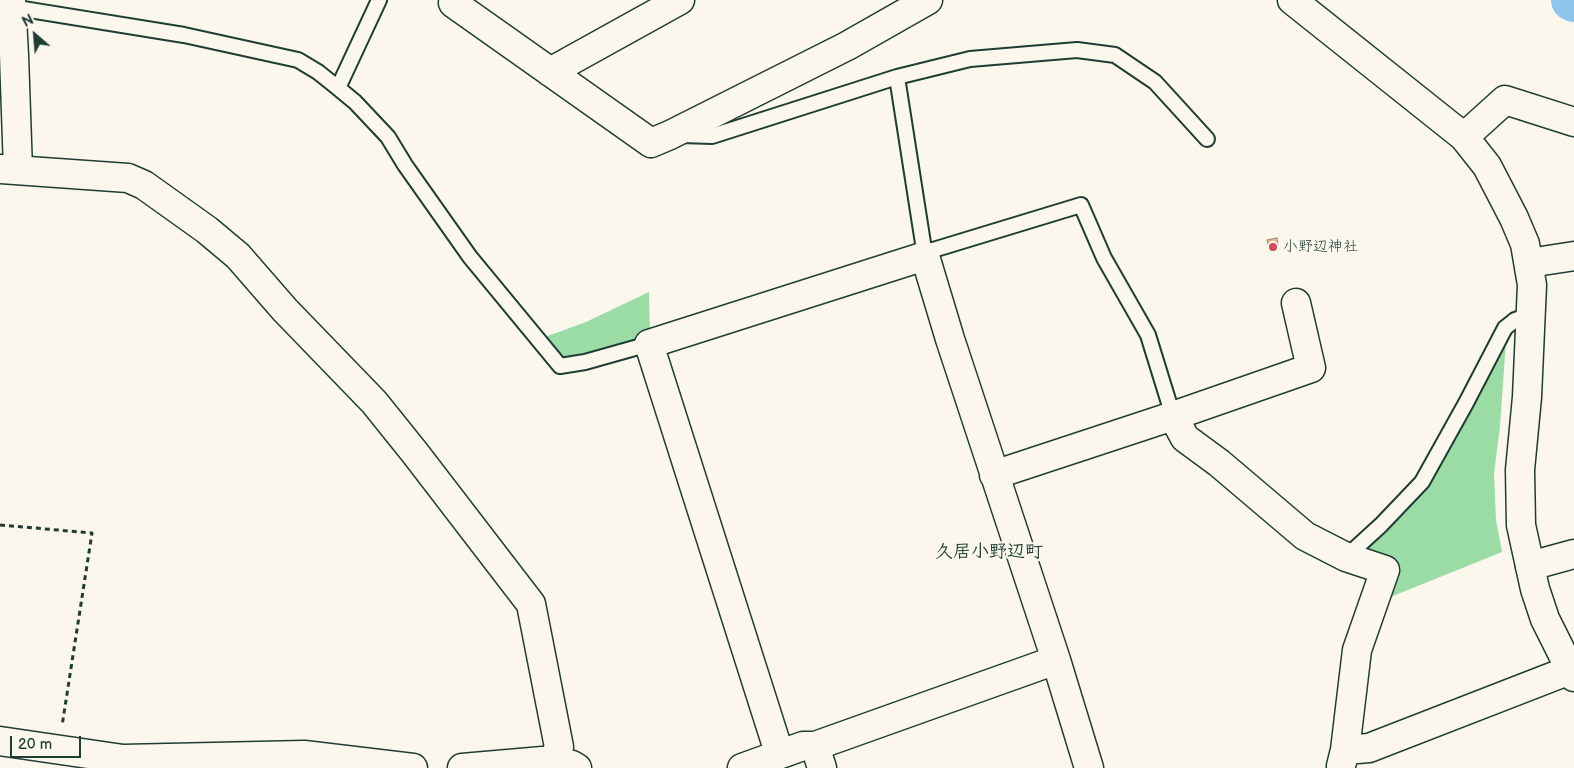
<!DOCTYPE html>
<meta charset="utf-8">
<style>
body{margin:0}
#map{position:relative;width:1574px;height:768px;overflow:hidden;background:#fbf7ec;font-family:"Balsamiq Sans",sans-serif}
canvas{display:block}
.north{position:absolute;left:10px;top:10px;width:50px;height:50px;-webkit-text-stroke:4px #fbf7ec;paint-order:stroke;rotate:333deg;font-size:14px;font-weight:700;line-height:20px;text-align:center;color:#1f3d34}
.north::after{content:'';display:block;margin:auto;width:18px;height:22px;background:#1f3d34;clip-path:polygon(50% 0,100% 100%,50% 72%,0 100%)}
.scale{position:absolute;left:10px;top:736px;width:71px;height:22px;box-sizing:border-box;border:2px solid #1f3d34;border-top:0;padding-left:6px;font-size:15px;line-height:18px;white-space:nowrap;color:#1f3d34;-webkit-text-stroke:4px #fbf7ec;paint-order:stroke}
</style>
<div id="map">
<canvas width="1574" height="768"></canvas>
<div class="north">N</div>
<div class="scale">20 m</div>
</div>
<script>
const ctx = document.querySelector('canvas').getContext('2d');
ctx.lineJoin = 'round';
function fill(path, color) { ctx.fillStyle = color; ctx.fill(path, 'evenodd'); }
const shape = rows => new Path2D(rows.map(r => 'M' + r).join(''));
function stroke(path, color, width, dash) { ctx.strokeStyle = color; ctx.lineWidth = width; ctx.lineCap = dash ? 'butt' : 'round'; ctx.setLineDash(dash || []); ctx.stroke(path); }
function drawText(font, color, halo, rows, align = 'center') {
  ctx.font = font + ' "Balsamiq Sans","Klee One",sans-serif'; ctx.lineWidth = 4.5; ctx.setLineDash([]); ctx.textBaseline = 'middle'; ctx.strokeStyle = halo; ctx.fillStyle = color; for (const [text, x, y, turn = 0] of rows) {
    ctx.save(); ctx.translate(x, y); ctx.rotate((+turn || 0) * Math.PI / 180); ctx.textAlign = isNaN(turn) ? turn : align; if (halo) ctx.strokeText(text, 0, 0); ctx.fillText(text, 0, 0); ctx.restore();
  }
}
const green = shape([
 [649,292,650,337,581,357,564,357,545,337,586,322],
 [1506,341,1500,426,1494,474,1496,520,1502,552,1383,600,1370,556,1366,547,1426,483,1502,342]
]);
const river = shape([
 [1572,0,1574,1]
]);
const path = shape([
 [0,525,92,533,62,726]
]);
const service = shape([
 [379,0,338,88,355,102,388,137,405,165,470,257,560,366,585,362,649,344],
 [11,7,184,35,298,60,318,72,338,88],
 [897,77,970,59,1077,50,1115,55,1155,82,1207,139],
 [681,135,712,136,897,77,925,256,933,250,1081,205,1104,258,1148,335,1173,416],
 [1346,557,1381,525,1422,482,1466,403,1505,328,1515,320,1532,314]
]);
const minor = shape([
 [11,0,14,55,18,170],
 [454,0,453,3,651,143,670,135,847,46,928,0],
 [550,72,680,0],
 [1464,137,1505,100,1574,122],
 [0,169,128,178,144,185,207,230,238,256,285,310,374,402,415,453,531,604,559,747,550,768],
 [1529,263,1574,256],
 [1173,416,1311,368,1296,303],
 [994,475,1173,416,1185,438,1219,463,1305,536,1346,557,1385,570,1357,650,1345,750],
 [1530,566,1574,554],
 [0,741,123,759,304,755,413,768],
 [815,746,822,768],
 [782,753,776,743,649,344,925,256,950,339,1056,660,1089,768],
 [1341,766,1345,750,1369,748,1570,670],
 [462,768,554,760,572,765,577,768],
 [742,768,803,746,815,746,1056,660]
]);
const tertiary = shape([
 [1292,0,1464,137,1487,166,1514,218,1525,244,1532,285,1527,397,1520,470,1521,525,1535,589,1545,619,1574,677]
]);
const wall = shape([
 [1267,240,1278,245,1278,250,1269,252]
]);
const building = shape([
 [1277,238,1278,245,1269,247,1267,240,1277,238]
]);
const markers = [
 [1273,247,5,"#d1495b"]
];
const poiNames = [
 ["小野辺神社",1283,247]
];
const quarterNames = [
 ["久居小野辺町",989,552]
];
fill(green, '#9adba6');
stroke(river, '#8ec6ed', 42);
stroke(service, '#1f3d34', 18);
stroke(minor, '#1f3d34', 31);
stroke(tertiary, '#1f3d34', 31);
stroke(path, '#1f3d34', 3, [5, 4]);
stroke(service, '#fbf7ec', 14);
stroke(minor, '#fbf7ec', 28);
stroke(tertiary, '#fbf7ec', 28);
fill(wall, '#c8a084');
fill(building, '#e8ba99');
stroke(building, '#a2826b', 1);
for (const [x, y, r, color] of markers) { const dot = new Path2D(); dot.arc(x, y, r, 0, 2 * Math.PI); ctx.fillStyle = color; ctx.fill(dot); stroke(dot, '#fbf7ec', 2); }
drawText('15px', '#1f3d34', '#fbf7ec', poiNames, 'left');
drawText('bold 18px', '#1f3d34', '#fbf7ec', quarterNames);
</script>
